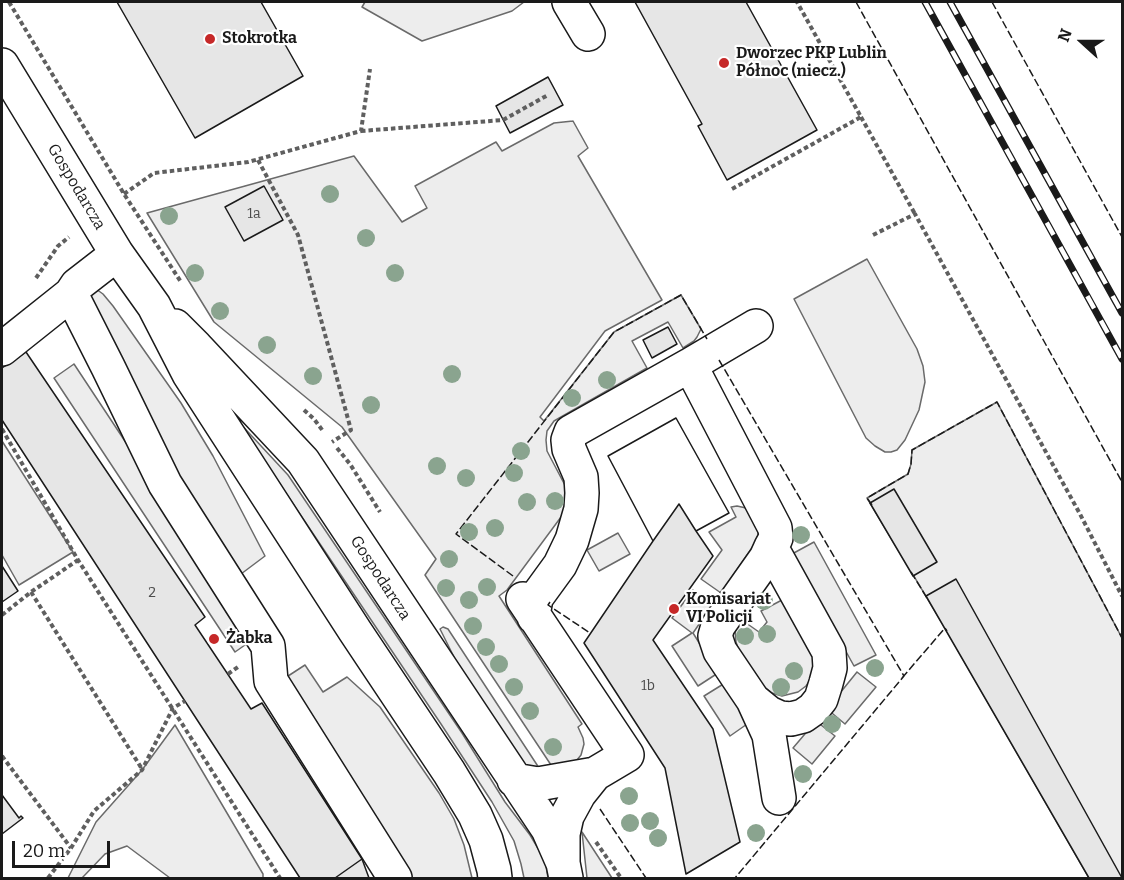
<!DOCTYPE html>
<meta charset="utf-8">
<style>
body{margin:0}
#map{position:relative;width:1124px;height:880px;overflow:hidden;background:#fff;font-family:Bitter,serif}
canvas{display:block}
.frame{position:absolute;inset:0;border:3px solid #1a1a1a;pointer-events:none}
.north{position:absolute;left:1052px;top:12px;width:60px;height:60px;-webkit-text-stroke:4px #fff;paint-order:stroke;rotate:291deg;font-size:16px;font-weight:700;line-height:24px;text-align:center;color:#1a1a1a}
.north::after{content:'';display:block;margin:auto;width:21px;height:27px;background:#1a1a1a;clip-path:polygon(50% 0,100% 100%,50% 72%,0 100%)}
.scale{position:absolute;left:12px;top:841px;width:98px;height:27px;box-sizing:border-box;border:3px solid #1a1a1a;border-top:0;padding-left:8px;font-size:18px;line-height:21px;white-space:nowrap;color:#1a1a1a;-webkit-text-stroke:4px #fff;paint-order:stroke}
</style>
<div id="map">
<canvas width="1124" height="880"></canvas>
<div class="frame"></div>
<div class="north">N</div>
<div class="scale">20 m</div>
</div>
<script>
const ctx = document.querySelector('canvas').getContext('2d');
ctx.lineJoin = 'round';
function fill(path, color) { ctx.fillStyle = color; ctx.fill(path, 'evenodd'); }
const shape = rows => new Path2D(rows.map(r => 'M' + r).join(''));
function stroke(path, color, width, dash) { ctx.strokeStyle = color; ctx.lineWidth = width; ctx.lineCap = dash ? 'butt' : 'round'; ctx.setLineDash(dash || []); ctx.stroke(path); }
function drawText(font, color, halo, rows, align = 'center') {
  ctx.font = font + ' Bitter,serif'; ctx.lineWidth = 4.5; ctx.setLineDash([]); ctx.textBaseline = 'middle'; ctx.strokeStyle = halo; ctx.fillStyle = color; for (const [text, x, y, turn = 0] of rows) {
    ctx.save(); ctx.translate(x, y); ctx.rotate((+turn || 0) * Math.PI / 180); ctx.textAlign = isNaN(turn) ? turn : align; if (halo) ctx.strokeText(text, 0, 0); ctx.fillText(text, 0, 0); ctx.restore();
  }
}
const built = shape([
 [365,2,524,2,512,11,422,41,362,7,365,2],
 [573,121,588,148,578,156,662,300,605,331,540,417,544,421,614,332,681,295,701,329,697,337,694,341,683,348,668,322,632,341,647,368,554,421,547,431,546,440,547,451,568,491,564,513,507,590,499,596,582,724,578,727,583,738,584,744,581,755,573,765,555,771,425,575,436,559,342,427,214,322,147,213,354,156,402,222,427,208,415,186,496,142,502,151,554,123,573,121],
 [867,259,917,349,923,366,925,382,919,410,905,440,897,450,891,452,885,452,875,446,866,438,794,299,867,259],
 [88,289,96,289,103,294,113,306,181,403,213,456,265,556,241,574,193,504,108,351,88,289],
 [74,364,255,638,235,652,54,378,74,364],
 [997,402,1122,638,1122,878,1089,878,945,628,867,498,908,474,911,464,912,450,997,402],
 [236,419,288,475,462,733,505,802,530,835,545,860,548,878,524,878,521,864,514,841,492,802,441,724,236,419],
 [2,441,73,552,19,585,2,555,2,441],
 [737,506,746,508,758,528,758,535,754,545,721,593,701,579,722,550,709,532,736,517,731,507,737,506],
 [618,533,630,554,599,571,587,550,618,533],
 [814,542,876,655,854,666,792,554,814,542],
 [693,590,713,604,693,633,718,673,698,686,672,646,692,633,672,618,693,590],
 [782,600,813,656,815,667,812,677,806,686,798,692,782,696,772,693,763,686,739,651,736,642,735,631,739,618,759,632,767,622,761,611,782,600],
 [443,627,448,629,543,774,522,770,467,683,440,629,443,627],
 [305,665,323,692,347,677,380,707,439,793,454,819,464,845,472,878,405,878,285,678,305,665],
 [857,672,876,687,845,724,827,709,857,672],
 [725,683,750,722,730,736,704,696,725,683],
 [816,721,835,736,812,764,793,748,816,721],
 [175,725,263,874,263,878,170,878,127,846,105,854,82,878,68,878,96,822,142,770,175,725],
 [582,832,612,878,587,878,582,832]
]);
const building = shape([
 [117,2,261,2,303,76,195,138,117,2],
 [635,2,746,2,817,130,727,180,698,126,702,124,635,2],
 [548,77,563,105,510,133,496,106,548,77],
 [264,186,283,220,244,241,225,207,264,186],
 [668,327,677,344,652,358,643,340,668,327],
 [26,352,205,617,195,625,251,709,262,703,362,859,335,878,300,878,2,420,2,368,26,352],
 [676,418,729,513,696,531,713,556,653,640,713,729,740,842,686,874,665,768,584,643,653,541,608,456,676,418],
 [676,418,729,513,696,531,679,504,653,541,608,456,676,418],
 [894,489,937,562,913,576,870,503,894,489],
 [2,566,18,591,2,602,2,566],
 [956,579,1122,878,1089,878,926,596,956,579],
 [2,795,19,818,21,816,23,818,2,834,2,795],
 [362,859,369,878,335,878,362,859]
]);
const path = shape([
 [9,2,124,194,181,282],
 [861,117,915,214],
 [361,131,503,120,548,95],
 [258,160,298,235,351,430,332,442],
 [732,189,861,117,797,2],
 [124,194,154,173,248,162,361,131,370,69],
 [873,235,915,214,1080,514,1122,596],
 [36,278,58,246,69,237],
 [304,410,314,419,323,431],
 [2,429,78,560,280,878],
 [337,448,350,464,380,512],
 [31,592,142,769],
 [2,615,31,592,78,560],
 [228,674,238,667],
 [2,756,71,848],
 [596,842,621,878],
 [48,878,71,848,94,811,142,770,173,708,185,701]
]);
const minor = shape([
 [569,2,588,34],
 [2,65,117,254,154,306,189,374,355,631,449,772,475,815,486,840,494,870,495,878],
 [71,294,108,367,165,484,268,646,271,681,395,878],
 [175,326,196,347,303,461,548,829,563,863,566,878],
 [2,349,71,294,77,285,117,254],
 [690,365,756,326],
 [523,599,627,755,595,774,579,794,567,816,563,834,563,861],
 [534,617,534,610,536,598,560,565,572,540,581,509,582,493,581,477,569,449,568,440,571,432,690,365,775,528,776,538,771,547,766,558,718,626,715,636,720,651,753,700,769,713,780,718,791,719,803,716,813,709,821,699,826,683,830,668,829,652,771,547],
 [753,700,769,735,779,798],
 [514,780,538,784,595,774]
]);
const rail = shape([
 [925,2,1122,359],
 [950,2,1122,313]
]);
const fence = shape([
 [856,2,1122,482],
 [992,2,1122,237],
 [719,360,904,676,735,878],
 [872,505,867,498,908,474,911,464,912,450,997,402,1122,638],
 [911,572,927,598],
 [513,576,456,534,614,332,681,295,707,339],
 [550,602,548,605,590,633],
 [902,678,945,628,947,631],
 [600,809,646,878]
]);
const trees = [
 [330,194],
 [169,216],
 [366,238],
 [195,273],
 [395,273],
 [220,311],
 [267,345],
 [452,374],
 [313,376],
 [607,380],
 [572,398],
 [371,405],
 [521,451],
 [437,466],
 [514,473],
 [466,478],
 [555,501],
 [527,502],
 [495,528],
 [469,532],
 [801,535],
 [449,559],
 [487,587],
 [446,588],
 [469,600],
 [764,601],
 [473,626],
 [767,634],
 [745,636],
 [486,647],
 [499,664],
 [875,668],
 [794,671],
 [514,687],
 [781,687],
 [530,711],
 [832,724],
 [553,747],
 [803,774],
 [629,796],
 [650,821],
 [630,823],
 [756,833],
 [658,838]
];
const markers = [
 [210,39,6,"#c62828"],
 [724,63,6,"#c62828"],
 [674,609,6,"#c62828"],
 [214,639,6,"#c62828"]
];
const numberNames = [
 ["1a",254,214],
 ["2",152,593],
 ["1b",648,686]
];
const poiNames = [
 ["Stokrotka",222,39],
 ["Dworzec PKP Lublin",736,54],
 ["Północ (niecz.)",736,72],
 ["Komisariat",686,600],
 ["VI Policji",686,618],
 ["Żabka",226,639]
];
const streetNames = [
 ["Gospodarcza",76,187,59],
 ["Gospodarcza",380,578,57]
];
fill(built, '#ededed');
stroke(built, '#6a6a6a', 1.5);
fill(building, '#e6e6e6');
stroke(building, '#1a1a1a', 1.5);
stroke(minor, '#1a1a1a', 36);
stroke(path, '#5f5f5f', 4, [4.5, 3]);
stroke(minor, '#fff', 33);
stroke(rail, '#1a1a1a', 7);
stroke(rail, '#fff', 4.5, [14]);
stroke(fence, '#1a1a1a', 1.5, [8, 3]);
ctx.fillStyle = '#8aa48f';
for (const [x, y] of trees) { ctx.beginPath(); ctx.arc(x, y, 9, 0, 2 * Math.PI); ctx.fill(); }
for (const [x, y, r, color] of markers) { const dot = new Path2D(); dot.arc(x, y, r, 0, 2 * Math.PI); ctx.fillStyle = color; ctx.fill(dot); stroke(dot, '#fff', 2); }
drawText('14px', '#4d4d4d', null, numberNames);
drawText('bold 16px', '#1a1a1a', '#fff', poiNames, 'left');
drawText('16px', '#1a1a1a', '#fff', streetNames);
</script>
